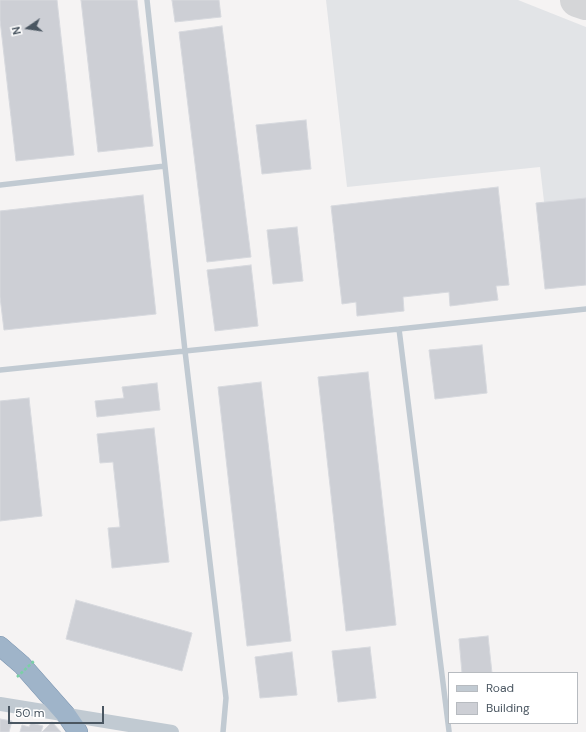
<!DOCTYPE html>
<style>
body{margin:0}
#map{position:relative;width:586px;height:732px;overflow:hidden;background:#f5f3f3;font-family:"DM Sans",sans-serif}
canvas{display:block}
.legend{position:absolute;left:448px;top:672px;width:130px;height:52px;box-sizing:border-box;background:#fff;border:1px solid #b7bbc0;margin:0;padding:5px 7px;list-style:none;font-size:12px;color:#4a5661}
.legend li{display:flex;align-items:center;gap:8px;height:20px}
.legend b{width:20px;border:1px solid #b7bbc0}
.north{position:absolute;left:8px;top:8px;width:40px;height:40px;-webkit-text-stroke:3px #fff;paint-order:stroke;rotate:257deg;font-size:11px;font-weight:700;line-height:16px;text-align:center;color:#4a5661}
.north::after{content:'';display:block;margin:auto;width:14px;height:18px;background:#4a5661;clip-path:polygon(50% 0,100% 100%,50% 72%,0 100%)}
.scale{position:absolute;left:8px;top:706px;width:96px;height:18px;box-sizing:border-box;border:2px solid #4a5661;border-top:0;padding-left:5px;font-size:12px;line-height:14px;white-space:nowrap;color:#4a5661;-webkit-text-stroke:3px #fff;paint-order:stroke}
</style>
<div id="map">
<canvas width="586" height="732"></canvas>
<ul class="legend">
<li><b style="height:5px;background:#c1cad2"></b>Road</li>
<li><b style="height:11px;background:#cdcfd5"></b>Building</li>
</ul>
<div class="north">N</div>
<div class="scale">50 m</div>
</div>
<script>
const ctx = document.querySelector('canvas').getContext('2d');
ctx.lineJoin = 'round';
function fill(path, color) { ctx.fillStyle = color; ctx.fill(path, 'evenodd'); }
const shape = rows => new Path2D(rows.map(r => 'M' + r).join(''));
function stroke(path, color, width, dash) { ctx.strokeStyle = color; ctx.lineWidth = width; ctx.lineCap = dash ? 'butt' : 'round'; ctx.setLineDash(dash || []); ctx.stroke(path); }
const airport = shape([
 [326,0,518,0,586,27,586,275,553,279,540,167,347,187]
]);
const taxiway = shape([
 [577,0,586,3]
]);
const building = shape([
 [0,0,57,0,74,155,16,161,0,20,0,0],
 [81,0,137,0,153,146,98,152,81,0],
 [172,0,219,0,221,17,175,22,172,0],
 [222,26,251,257,207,262,179,32,222,26],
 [306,120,311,169,262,174,256,125,306,120],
 [498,187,509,285,496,286,498,300,450,306,449,292,403,297,404,311,357,316,356,302,342,304,331,206,498,187],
 [143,195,156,314,4,330,0,297,0,211,143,195],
 [586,198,586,285,545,289,536,203,586,198],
 [297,227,303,281,273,284,267,230,297,227],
 [251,265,258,326,215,331,207,270,251,265],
 [482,345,487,393,435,399,429,350,482,345],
 [368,372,396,625,346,631,318,377,368,372],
 [261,382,291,641,247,646,218,387,261,382],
 [157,383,160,410,97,417,95,401,124,398,122,387,157,383],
 [29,398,42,516,0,521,0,401,29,398],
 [154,428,169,562,112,568,108,528,120,527,113,462,100,463,97,434,154,428],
 [76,600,192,633,182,671,66,639,76,600],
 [488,636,492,673,462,673,459,639,488,636],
 [370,647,376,698,338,702,332,651,370,647],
 [292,652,297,695,260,698,255,657,292,652],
 [0,719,12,721,9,732,0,732,0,719],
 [52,722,61,732,42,732,52,722],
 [31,723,43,726,41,732,20,732,22,725,29,727,31,723]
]);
const service = shape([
 [147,0,185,351,226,698,223,732],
 [0,185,165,166],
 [399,329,449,731],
 [0,370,399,329,586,309]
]);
const tertiary = shape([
 [0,704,172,732]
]);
const trunk = shape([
 [0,646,22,665,67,716,78,732]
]);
const pathBridge = shape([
 [17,677,34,661]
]);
fill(airport, '#e2e4e7');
stroke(taxiway, '#d5d6d8', 34);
fill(building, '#cdcfd5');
stroke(building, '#d7d9de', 1);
stroke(trunk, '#7690ad', 20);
stroke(service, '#c1cad2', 5.5);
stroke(tertiary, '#c1cad2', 14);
stroke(trunk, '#9fb4c9', 19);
stroke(pathBridge, '#7ad0a6', 2.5, [3, 2]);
</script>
